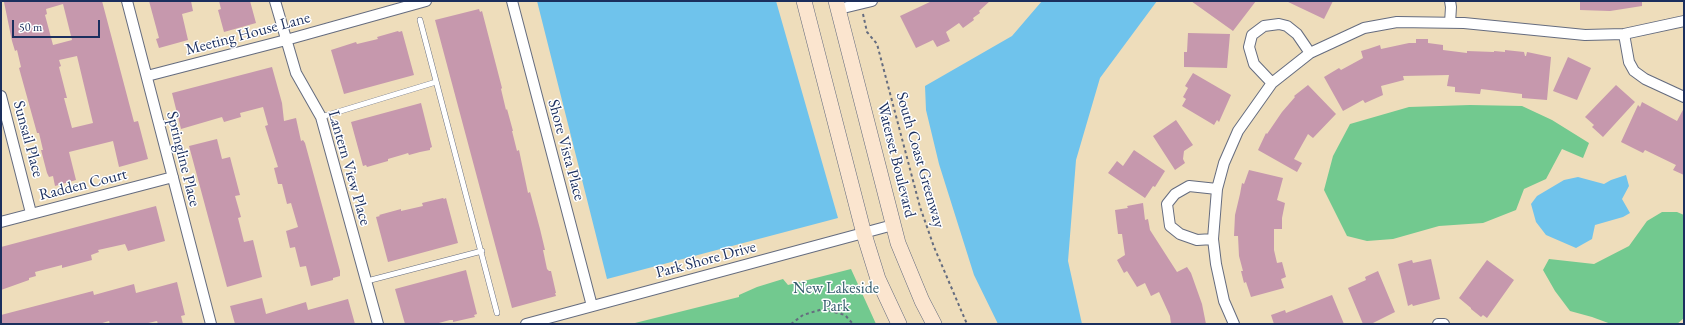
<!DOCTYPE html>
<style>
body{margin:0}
#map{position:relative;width:1685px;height:325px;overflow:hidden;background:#edb;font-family:"EB Garamond",serif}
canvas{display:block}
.frame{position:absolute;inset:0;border:2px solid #1b2f5e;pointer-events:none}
.scale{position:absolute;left:12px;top:20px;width:88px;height:18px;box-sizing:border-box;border:2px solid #1b2f5e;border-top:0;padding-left:5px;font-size:12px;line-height:14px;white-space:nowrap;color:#1b2f5e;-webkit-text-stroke:3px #fff;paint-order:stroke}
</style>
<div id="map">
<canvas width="1685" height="325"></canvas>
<div class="frame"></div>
<div class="scale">50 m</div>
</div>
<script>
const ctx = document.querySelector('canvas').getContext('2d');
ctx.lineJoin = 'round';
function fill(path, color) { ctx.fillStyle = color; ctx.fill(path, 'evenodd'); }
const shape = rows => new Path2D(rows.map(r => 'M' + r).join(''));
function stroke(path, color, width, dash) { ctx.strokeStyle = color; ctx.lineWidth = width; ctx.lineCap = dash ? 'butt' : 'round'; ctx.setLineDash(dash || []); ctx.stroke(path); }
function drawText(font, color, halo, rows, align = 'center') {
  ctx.font = font + ' "EB Garamond",serif'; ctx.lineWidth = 3; ctx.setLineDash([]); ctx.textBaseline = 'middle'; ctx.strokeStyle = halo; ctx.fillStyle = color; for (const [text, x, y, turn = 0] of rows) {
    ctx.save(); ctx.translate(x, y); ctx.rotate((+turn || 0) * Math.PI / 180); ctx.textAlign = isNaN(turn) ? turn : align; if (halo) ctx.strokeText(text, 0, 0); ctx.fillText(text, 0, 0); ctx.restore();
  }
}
const green = shape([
 [1470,105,1522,106,1552,120,1589,143,1583,158,1562,149,1546,179,1524,189,1516,210,1483,223,1439,226,1393,239,1367,241,1347,236,1324,190,1333,156,1350,124,1409,107],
 [1662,212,1677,212,1684,215,1684,318,1677,324,1611,324,1592,317,1570,311,1555,291,1543,270,1549,259,1594,264,1629,246,1647,221],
 [851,269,876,324,631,324,739,297,739,295,757,287,783,279,788,285]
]);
const water = shape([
 [537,1,776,1,838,218,607,279],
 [1042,1,1157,1,1100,78,1076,160,1068,261,1082,324,998,324,974,275,939,164,926,110,925,86,1012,36],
 [1626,175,1629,186,1622,199,1630,213,1623,217,1595,225,1592,239,1576,248,1546,235,1536,222,1531,204,1537,196,1564,180,1578,177,1604,184,1611,180]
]);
const building = shape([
 [10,1,102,1,134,122,138,121,148,159,119,167,113,141,69,152,76,180,55,186,53,176,49,177,47,173,41,150,43,150,39,133,37,133,19,68,21,67,17,50,15,51,12,41,4,2],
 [63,4,72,40,53,45,45,15,47,14,46,9],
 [77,56,93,123,72,128,64,98,67,98,59,67,61,66,59,60],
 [149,1,191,1,193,11,182,14,188,40,159,48,156,39,159,38],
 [219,1,250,1,256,23,224,32,218,10,221,9],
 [932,1,990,1,979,11,980,13,973,18,974,20,963,28,959,23,946,32,950,41,937,47,933,40,916,48,900,16],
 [1191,1,1256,1,1233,31],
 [1286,1,1333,1,1324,19],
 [1580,1,1642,1,1642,6,1610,11,1580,10],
 [479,9,480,12,482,11,502,88,501,89,506,110,507,109,513,131,512,131,517,151,519,150,528,193,530,192,540,229,545,250,543,250,547,269,549,271,551,271,556,293,555,293,556,296,512,308,435,20],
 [398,31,399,32,402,31,414,75,344,94,331,50,356,42,357,44,378,39,377,37],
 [1188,33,1230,34,1227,68,1184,67,1184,52,1187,52],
 [1416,39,1428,39,1428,43,1443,45,1443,50,1467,53,1467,51,1494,52,1494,51,1505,52,1505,50,1524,52,1525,56,1526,56,1527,52,1551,57,1547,100,1522,98,1522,94,1481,89,1480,94,1455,92,1455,87,1447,86,1449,75,1403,76,1404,80,1381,86,1383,95,1365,103,1363,100,1343,111,1324,77,1339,68,1341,70,1363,58,1361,51,1368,49,1380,45,1381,49,1409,43,1416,43],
 [1568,57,1591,68,1577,100,1553,91],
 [272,67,282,103,284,121,296,118,301,141,303,140,305,143,340,271,340,276,333,278,333,280,311,286,306,266,300,267,295,247,290,248,286,231,298,227,291,203,287,204,282,184,278,184,274,168,278,167,265,126,268,125,263,107,240,113,241,117,224,122,222,117,181,129,172,93],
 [1193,73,1231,95,1219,122,1217,120,1214,125,1182,106,1186,99,1183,97,1188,88,1185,86],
 [1308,85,1336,114,1313,138,1308,134,1294,159,1302,163,1297,172,1258,150,1266,133,1267,134,1282,112,1295,97,1294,96],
 [1616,85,1635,102,1603,137,1592,127,1594,125,1585,117],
 [1642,102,1677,121,1684,108,1684,175,1673,170,1676,165,1645,150,1643,153,1621,142,1638,105,1640,107],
 [421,103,432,147,430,148,430,150,420,152,409,155,408,153,405,154,388,159,388,161,367,167,366,165,363,166,351,122],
 [1176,120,1193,145,1184,151,1183,159,1185,163,1175,170,1153,136],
 [217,139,222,159,230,157,240,195,235,196,241,217,238,218,244,242,253,240,262,277,227,287,189,146],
 [1134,150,1165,171,1155,187,1153,186,1145,198,1108,173,1117,161,1123,166],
 [1249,170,1283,178,1277,200,1285,203,1282,218,1282,229,1274,229,1274,250,1277,263,1282,262,1286,277,1281,279,1284,288,1251,297,1246,282,1244,283,1241,271,1243,271,1239,256,1238,236,1234,236,1235,215,1240,194,1242,183,1244,184],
 [443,198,444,199,446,198,458,243,388,262,376,217,380,216,379,215,401,209,401,211,423,206,422,203],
 [1143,203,1145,220,1148,219,1150,230,1177,272,1187,267,1191,273,1202,304,1206,324,1171,324,1170,316,1159,292,1151,296,1145,283,1137,287,1127,271,1124,273,1117,260,1125,255,1122,234,1118,234,1115,210,1128,208,1127,206],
 [156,206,165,241,128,251,125,244,98,250,99,252,91,255,92,260,62,268,62,265,35,272,36,276,29,278,29,280,1,290,1,247],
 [1431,259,1440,299,1413,306,1412,304,1408,306,1398,264,1412,260,1413,263],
 [1487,260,1514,280,1487,318,1483,315,1481,317,1471,309,1471,308,1459,298],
 [466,270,477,314,474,315,475,317,453,322,453,320,450,320,435,324,405,324,395,289],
 [1378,271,1395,312,1371,324,1363,324,1348,288,1366,280,1365,277],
 [177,282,185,315,181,316,183,324,158,324,157,321,144,324,110,324,109,321,99,324,1,324,1,315,93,291,94,295,134,284,136,293],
 [1332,295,1344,324,1274,324,1271,315,1285,310,1286,313],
 [262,298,266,314,306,302,308,310,348,299,355,324,235,324,230,306]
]);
const path = shape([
 [863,14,867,32,877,44,920,207,934,247,967,324],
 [791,324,803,315,823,309,845,315,853,324]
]);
const lane = shape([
 [420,20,497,313],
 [321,117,436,82],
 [367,281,482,251]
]);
const street = shape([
 [127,1,211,324],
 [275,1,296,73,321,117,378,324],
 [512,1,592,306],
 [1450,1,1451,7,1450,23],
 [839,9,872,1],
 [1624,34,1629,62,1634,71,1645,79,1684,97],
 [147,76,286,40,426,1],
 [1272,83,1254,64,1249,47,1252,35,1264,26,1279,24,1287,26,1297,34,1310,53],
 [1,96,31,213],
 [1,222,173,177],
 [1213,239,1197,240,1180,234,1170,226,1167,204,1175,194,1189,186,1217,189],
 [526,324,893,225],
 [1234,324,1224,301,1216,264,1213,239,1217,189,1224,163,1238,131,1272,83,1310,53,1364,28,1397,22,1464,23,1585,35,1624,34,1684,21],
 [1438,324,1444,324]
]);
const secondary = shape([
 [804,1,864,234,878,279,899,324],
 [836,1,898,243,922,301,934,324]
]);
const streetNames = [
 ["Meeting House Lane",248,34,-15],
 ["Sunsail Place",28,139,75],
 ["Shore Vista Place",566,150,75],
 ["Springline Place",183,159,76],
 ["Waterset Boulevard",896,160,76],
 ["South Coast Greenway",920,160,74],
 ["Lantern View Place",349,168,74],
 ["Radden Court",83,185,-14],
 ["Park Shore Drive",706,260,-15]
];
const parkNames = [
 ["New Lakeside",836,289],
 ["Park",836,307]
];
fill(green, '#72c98f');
fill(water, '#6fc3ec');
fill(building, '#c698ad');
stroke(lane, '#656c7f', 6);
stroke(street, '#656c7f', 12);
stroke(secondary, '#656c7f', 16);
stroke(path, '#656c7f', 2, [3, 3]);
stroke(lane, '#fff', 5);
stroke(street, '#fff', 10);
stroke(secondary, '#fbe5cf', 15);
drawText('16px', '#1b2f5e', '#fff', streetNames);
drawText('16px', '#355d6d', '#fff', parkNames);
</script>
